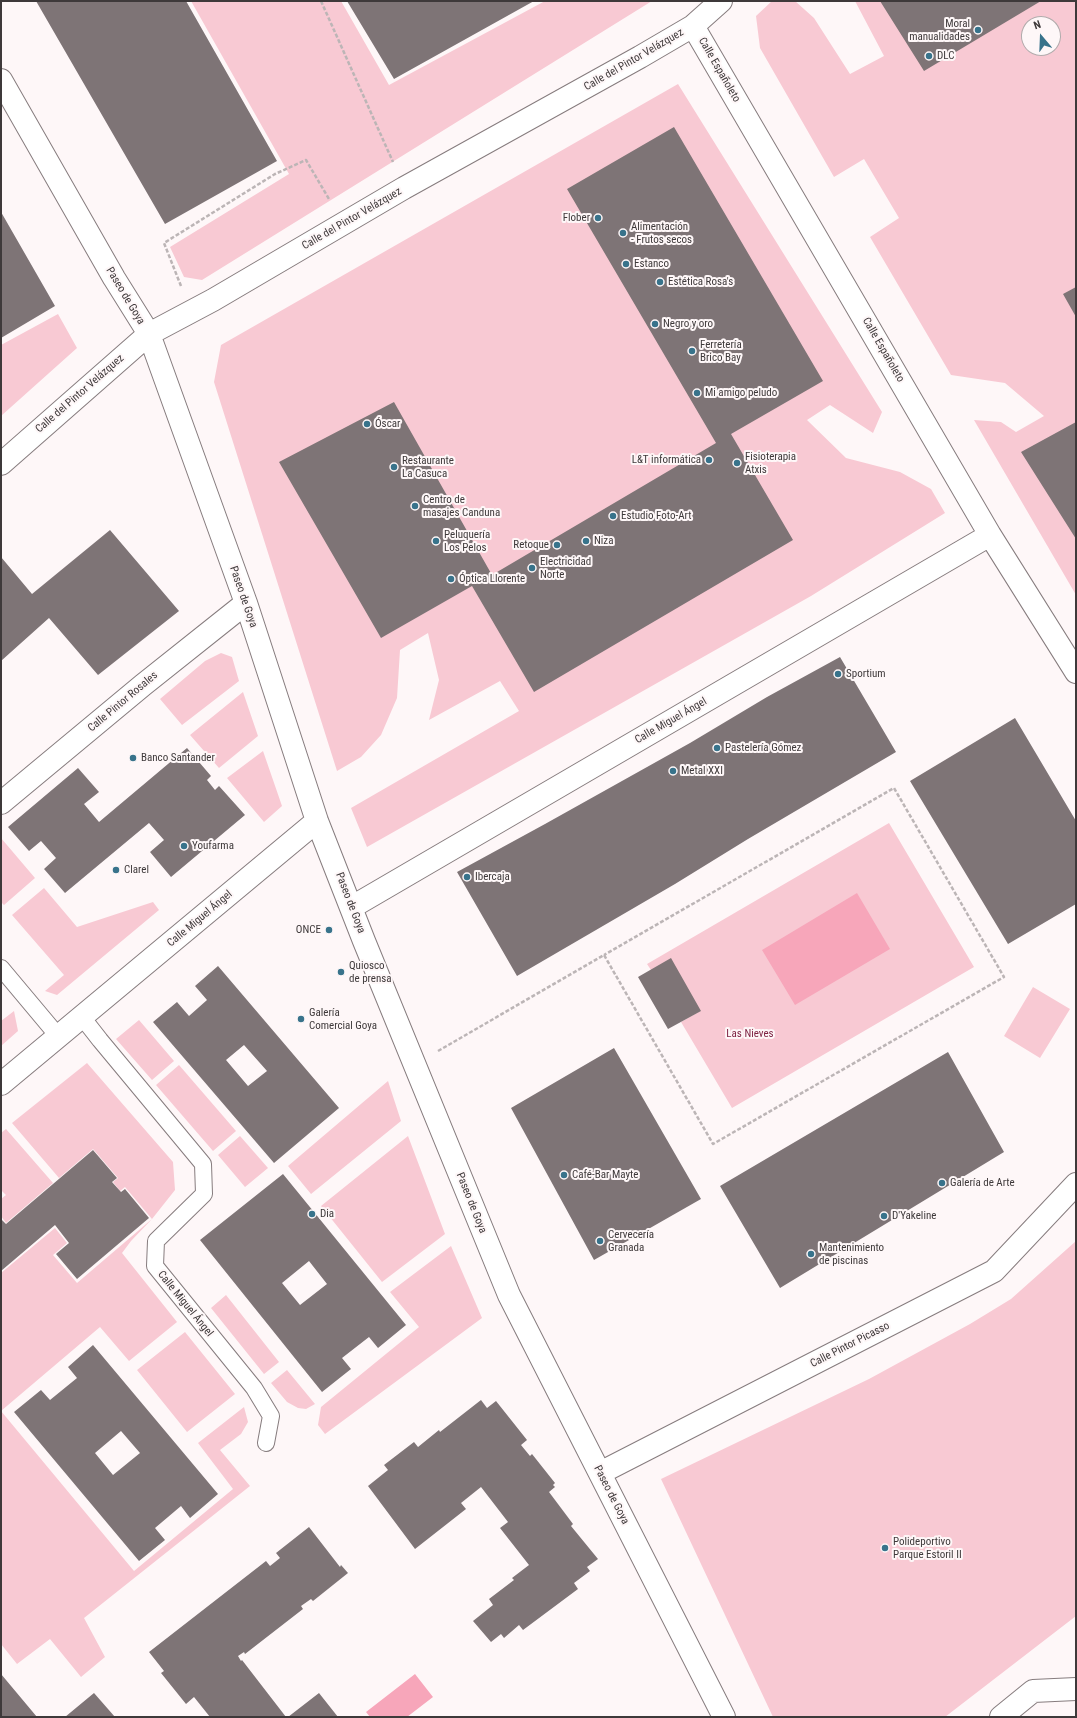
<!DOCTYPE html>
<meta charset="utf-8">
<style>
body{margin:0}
#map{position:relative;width:1077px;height:1718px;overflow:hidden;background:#fef7f8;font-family:"Roboto Condensed",sans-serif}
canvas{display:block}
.frame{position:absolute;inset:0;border:2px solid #3e393a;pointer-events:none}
.north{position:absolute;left:1021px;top:16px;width:40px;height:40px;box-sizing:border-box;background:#fef7f8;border:1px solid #b1abac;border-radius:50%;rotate:341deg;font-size:11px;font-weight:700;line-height:16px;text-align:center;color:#3e393a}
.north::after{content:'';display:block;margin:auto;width:14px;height:18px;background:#38738b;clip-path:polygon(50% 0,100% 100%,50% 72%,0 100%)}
</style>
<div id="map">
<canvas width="1077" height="1718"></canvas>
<div class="frame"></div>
<div class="north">N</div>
</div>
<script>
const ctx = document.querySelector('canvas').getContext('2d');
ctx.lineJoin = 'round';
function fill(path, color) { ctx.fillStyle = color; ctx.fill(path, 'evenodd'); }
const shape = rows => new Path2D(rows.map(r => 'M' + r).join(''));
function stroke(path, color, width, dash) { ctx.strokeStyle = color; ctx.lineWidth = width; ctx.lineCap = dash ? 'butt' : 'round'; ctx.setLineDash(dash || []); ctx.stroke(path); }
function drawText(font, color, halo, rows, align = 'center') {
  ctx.font = font + ' "Roboto Condensed",sans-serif'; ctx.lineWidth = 4; ctx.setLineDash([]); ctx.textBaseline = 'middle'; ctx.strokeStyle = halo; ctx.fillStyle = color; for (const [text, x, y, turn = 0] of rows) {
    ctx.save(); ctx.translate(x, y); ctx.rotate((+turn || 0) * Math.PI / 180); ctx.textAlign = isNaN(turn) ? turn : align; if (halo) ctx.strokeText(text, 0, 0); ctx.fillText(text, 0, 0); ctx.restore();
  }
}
const green = shape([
 [191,1,341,1,389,85,545,1,652,1,202,280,184,277,170,247,289,174],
 [772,1,795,1,814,18,850,74,884,56,855,1,1076,1,1076,595,974,420,1001,422,1016,432,1044,416,1005,383,951,375,870,237,899,218,864,159,834,177,760,48,756,16],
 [1029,24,1053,24,1053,48,1029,48],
 [678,84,882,412,873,433,830,405,807,420,846,458,900,472,931,489,945,513,811,596,367,847,351,808,519,711,500,681,429,720,439,680,428,633,400,650,397,698,381,735,361,757,337,771,214,382,221,345],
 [58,314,77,348,1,416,1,345],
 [221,653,232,657,239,681,182,725,160,699,205,661],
 [243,692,258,736,219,768,190,735],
 [263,751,282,806,264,822,227,778],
 [889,823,974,967,732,1108,681,1022,700,1011,651,970,647,964],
 [1,838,35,878,4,905,1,902],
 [44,888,77,927,153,902,159,910,57,995,45,991,64,975,12,915],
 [1033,987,1070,1009,1040,1058,1004,1036],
 [14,1011,18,1031,1,1046,1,1021],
 [139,1020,174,1061,152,1080,116,1039],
 [87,1063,173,1162,175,1190,152,1219,131,1241,122,1253,177,1322,129,1361,100,1327,1,1411,134,1571,233,1489,198,1443,244,1407,248,1422,241,1434,220,1450,250,1486,84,1618,105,1657,81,1677,50,1639,17,1664,1,1644,1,1273,55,1228,67,1243,53,1255,77,1283,152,1219,125,1187,120,1191,113,1182,118,1178,93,1149,59,1178,12,1123],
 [179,1065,236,1131,213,1151,156,1085],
 [388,1081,401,1121,311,1194,288,1166],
 [6,1129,53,1183,6,1223,1,1216,1,1199,6,1195,1,1190,1,1133],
 [240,1136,268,1168,245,1187,218,1155],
 [408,1136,445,1234,382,1282,321,1206],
 [1076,1241,1076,1616,945,1717,773,1717,661,1479,869,1379,970,1324,1011,1299],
 [451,1246,482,1318,325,1434,318,1425,321,1407,419,1327,390,1292],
 [226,1295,279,1362,264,1374,211,1308],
 [185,1332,235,1394,187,1432,137,1370],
 [287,1370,315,1404,306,1409,298,1408,287,1402,271,1383]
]);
const water = shape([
 [857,893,890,949,795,1005,762,950],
 [415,1674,433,1697,407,1717,370,1717,366,1712]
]);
const building = shape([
 [36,1,186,1,277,161,165,224],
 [347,1,534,1,394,79],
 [880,1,1041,1,924,71],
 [674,127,823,381,731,434,793,540,534,692,472,586,381,638,279,462,394,402,492,575,716,443,567,189],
 [1,212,55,306,1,338],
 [1076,287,1076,317,1063,294],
 [1076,422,1076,539,1021,452],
 [110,530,179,611,98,675,49,618,1,661,1,557,32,594],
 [840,657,896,752,748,839,675,884,517,976,457,872,545,824,690,743,767,697],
 [1015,718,1076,821,1076,904,1008,944,910,781],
 [187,748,211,776,207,780,215,790,219,786,245,815,171,877,150,852,164,840,149,823,65,893,44,869,56,858,41,841,29,851,8,827,78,768,99,792,84,804,99,822],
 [671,958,701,1011,668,1029,638,977],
 [218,966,339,1108,274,1163,153,1022,177,1002,189,1016,207,1000,195,986],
 [244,1045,267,1071,248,1086,226,1060],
 [614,1048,701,1199,594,1260,511,1108],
 [948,1052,1004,1152,780,1288,720,1186],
 [93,1150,117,1178,112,1182,121,1192,125,1189,149,1218,77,1279,56,1254,69,1243,55,1225,1,1271,1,1219,6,1224],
 [283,1174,406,1325,378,1348,369,1337,342,1358,351,1369,322,1392,200,1240],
 [309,1261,327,1284,300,1305,282,1283],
 [93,1345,218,1494,190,1518,181,1506,155,1528,165,1540,139,1561,14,1412,41,1390,50,1400,77,1378,68,1367],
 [121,1431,140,1453,113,1475,95,1453],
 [481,1400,487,1408,496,1401,527,1440,521,1445,530,1456,532,1454,555,1483,553,1485,555,1487,549,1492,573,1524,571,1526,598,1559,587,1567,590,1571,574,1583,578,1589,523,1630,519,1625,504,1638,501,1634,491,1642,473,1621,493,1605,489,1599,514,1580,512,1578,529,1565,500,1528,508,1522,481,1487,461,1503,466,1509,415,1549,368,1486,388,1470,384,1465,414,1442,418,1447,439,1430,440,1432],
 [309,1527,340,1567,341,1565,348,1573,313,1601,311,1599,301,1606,303,1609,245,1654,244,1652,238,1656,241,1661,242,1660,286,1717,210,1717,194,1697,186,1704,161,1673,164,1671,149,1652,266,1561,270,1566,280,1558,276,1553],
 [1,1674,37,1717,1,1717],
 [94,1693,115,1717,65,1717],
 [319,1693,338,1717,288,1717]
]);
const path = shape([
 [321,1,393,162],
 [181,286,164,243,275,174,306,160,329,199],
 [438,1051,604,955,713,1144,1004,977,894,788,604,955]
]);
const service = shape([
 [1,968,58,1036],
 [82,1017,100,1040,203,1164,204,1194,156,1241,155,1266,254,1388,271,1416,266,1443]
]);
const minor = shape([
 [693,26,990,535,1076,672],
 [1,80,114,278,149,334,246,603,317,821,364,941,509,1295,724,1717],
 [1,464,149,334,213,300,404,188,640,57,693,26,721,1],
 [1,803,143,685,246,603],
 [352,907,990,535],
 [1,1084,317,821],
 [600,1473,994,1271,1076,1184],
 [1001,1717,1033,1691,1076,1689]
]);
const markers = [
 [978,30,4,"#38738b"],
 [929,56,4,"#38738b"],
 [598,218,4,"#38738b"],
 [623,233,4,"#38738b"],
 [626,264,4,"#38738b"],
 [660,282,4,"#38738b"],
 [655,324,4,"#38738b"],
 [692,351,4,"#38738b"],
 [697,393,4,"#38738b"],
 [367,424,4,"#38738b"],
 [709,460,4,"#38738b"],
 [737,463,4,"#38738b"],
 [394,467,4,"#38738b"],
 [415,506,4,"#38738b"],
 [613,516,4,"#38738b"],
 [436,541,4,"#38738b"],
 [586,541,4,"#38738b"],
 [557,545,4,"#38738b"],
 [532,568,4,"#38738b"],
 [451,579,4,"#38738b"],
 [838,674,4,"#38738b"],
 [717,748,4,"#38738b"],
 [133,758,4,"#38738b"],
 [673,771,4,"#38738b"],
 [184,846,4,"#38738b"],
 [116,870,4,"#38738b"],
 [467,877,4,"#38738b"],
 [329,930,4,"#38738b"],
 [341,972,4,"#38738b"],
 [301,1019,4,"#38738b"],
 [564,1175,4,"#38738b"],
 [942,1183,4,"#38738b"],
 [312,1214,4,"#38738b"],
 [884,1216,4,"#38738b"],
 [600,1241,4,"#38738b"],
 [811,1254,4,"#38738b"],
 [885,1548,4,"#38738b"]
];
const poiNames = [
 ["Moral",970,24,"right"],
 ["manualidades",970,37,"right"],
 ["DLC",937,56],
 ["Flober",590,218,"right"],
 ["Alimentación",631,227],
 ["- Frutos secos",631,240],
 ["Estanco",634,264],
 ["Estética Rosa's",668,282],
 ["Negro y oro",663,324],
 ["Ferretería",700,345],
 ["Brico Bay",700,358],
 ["Mi amigo peludo",705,393],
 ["Óscar",375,424],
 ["Fisioterapia",745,457],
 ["Atxis",745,470],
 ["L&T informática",701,460,"right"],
 ["Restaurante",402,461],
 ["La Casuca",402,474],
 ["Centro de",423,500],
 ["masajes Canduna",423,513],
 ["Estudio Foto-Art",621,516],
 ["Peluquería",444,535],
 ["Los Pelos",444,548],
 ["Niza",594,541],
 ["Retoque",549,545,"right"],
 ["Electricidad",540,562],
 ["Norte",540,575],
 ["Óptica Llorente",459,579],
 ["Sportium",846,674],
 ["Pastelería Gómez",725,748],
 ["Banco Santander",141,758],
 ["Metal XXI",681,771],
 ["Youfarma",192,846],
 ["Clarel",124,870],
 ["Ibercaja",475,877],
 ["ONCE",321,930,"right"],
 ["Quiosco",349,966],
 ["de prensa",349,979],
 ["Galería",309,1013],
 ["Comercial Goya",309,1026],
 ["Café-Bar Mayte",572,1175],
 ["Galería de Arte",950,1183],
 ["Dia",320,1214],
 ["D'Yakeline",892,1216],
 ["Cervecería",608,1235],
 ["Granada",608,1248],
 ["Mantenimiento",819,1248],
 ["de piscinas",819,1261],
 ["Polideportivo",893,1542],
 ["Parque Estoril II",893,1555]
];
const streetNames = [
 ["Calle del Pintor Velázquez",634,60,-30],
 ["Calle Españoleto",719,70,60],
 ["Calle del Pintor Velázquez",352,219,-30],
 ["Paseo de Goya",125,296,59],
 ["Calle Españoleto",883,350,60],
 ["Calle del Pintor Velázquez",80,394,-41],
 ["Paseo de Goya",243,597,71],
 ["Calle Pintor Rosales",123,702,-40],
 ["Calle Miguel Ángel",671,721,-30],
 ["Paseo de Goya",350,903,69],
 ["Calle Miguel Ángel",200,919,-40],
 ["Paseo de Goya",471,1203,68],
 ["Calle Miguel Ángel",185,1304,51],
 ["Calle Pintor Picasso",850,1345,-27],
 ["Paseo de Goya",611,1495,63]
];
const parkNames = [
 ["Las Nieves",750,1034]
];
fill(green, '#f8c9d3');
fill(water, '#f7a6ba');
fill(building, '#7e7476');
stroke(service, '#867c7e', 18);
stroke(minor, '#867c7e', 24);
stroke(path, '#bcb5b6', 2.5, [4, 2]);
stroke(service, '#fff', 16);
stroke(minor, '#fff', 22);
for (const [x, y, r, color] of markers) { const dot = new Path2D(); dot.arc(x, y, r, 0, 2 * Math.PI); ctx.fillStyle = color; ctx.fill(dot); stroke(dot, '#fef7f8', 1.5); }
drawText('11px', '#3e393a', '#fef7f8', poiNames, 'left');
drawText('11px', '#3e393a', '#fef7f8', streetNames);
drawText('11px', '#7f2343', '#fef7f8', parkNames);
</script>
